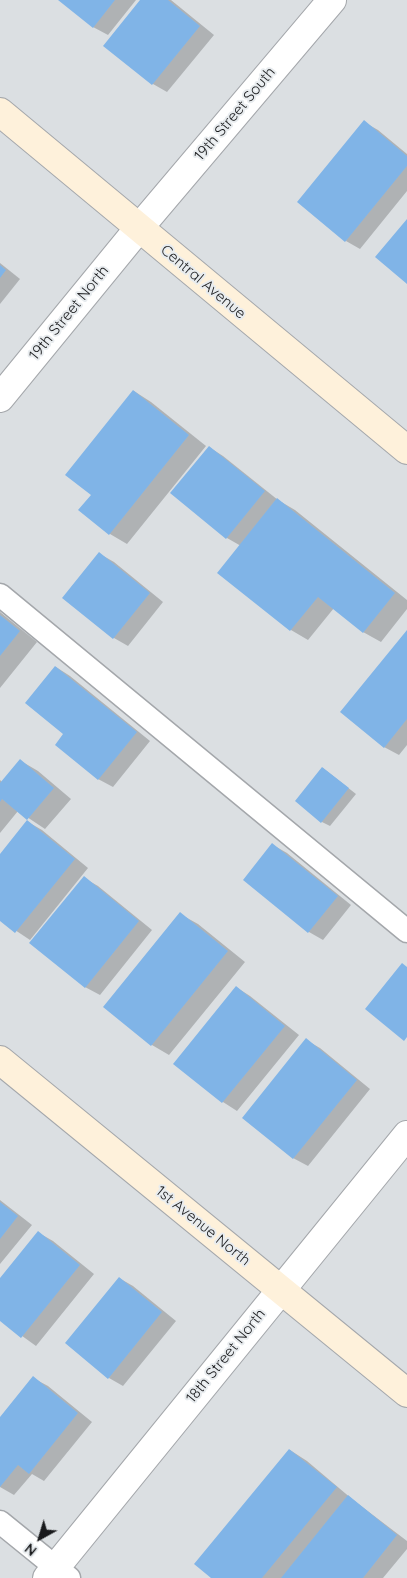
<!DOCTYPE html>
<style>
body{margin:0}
#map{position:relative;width:407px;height:1578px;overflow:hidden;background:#dbdfe2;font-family:Quicksand,sans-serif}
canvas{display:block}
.north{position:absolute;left:15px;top:1513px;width:50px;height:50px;-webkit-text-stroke:4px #e8ecef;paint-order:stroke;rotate:219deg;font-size:14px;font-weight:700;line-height:20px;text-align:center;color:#191a1c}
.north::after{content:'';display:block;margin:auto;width:18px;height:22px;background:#191a1c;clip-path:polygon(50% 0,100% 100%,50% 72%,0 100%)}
</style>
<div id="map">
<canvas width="407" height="1578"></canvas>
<div class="north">N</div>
</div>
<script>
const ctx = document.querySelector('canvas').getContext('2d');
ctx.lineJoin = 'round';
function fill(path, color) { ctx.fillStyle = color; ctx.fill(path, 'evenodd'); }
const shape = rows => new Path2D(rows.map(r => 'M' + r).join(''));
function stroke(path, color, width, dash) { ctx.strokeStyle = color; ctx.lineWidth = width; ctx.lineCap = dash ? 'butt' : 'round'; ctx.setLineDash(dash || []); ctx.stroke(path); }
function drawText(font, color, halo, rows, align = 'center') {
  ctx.font = font + ' Quicksand,sans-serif'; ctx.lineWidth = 4; ctx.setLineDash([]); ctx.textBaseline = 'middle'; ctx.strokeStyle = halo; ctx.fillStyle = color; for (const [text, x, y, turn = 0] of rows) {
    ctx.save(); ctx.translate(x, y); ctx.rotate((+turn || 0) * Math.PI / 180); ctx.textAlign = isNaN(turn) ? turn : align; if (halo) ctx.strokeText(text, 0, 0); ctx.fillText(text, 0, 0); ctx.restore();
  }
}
const shadow = shape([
 [60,0,136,0,108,35,93,27],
 [142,0,171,0,214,35,167,92,153,84,105,45],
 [364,122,378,130,407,154,407,191,360,249,346,241],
 [0,263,20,279,0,304],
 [134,391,151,402,206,446,127,544,110,534,92,495],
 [209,447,223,456,278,500,295,510,407,600,407,609,381,642,363,632,334,608,308,640,291,630,241,546,227,538],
 [100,554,114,562,163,602,128,646,114,638],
 [0,612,37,642,0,688],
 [407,632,407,745,399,755,384,747],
 [56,667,70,676,150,741,113,787,98,779,65,734],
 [21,761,38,771,71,799,45,829,18,811,0,833,0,780,2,782],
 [323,768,356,794,330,826,322,822],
 [28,822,42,830,88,868,30,940,0,920,0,856],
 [273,845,287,853,351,905,323,940,309,932],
 [84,878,98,886,152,930,100,995,85,987],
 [180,914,198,924,245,962,169,1055,152,1045,105,1007],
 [236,987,250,996,299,1035,237,1111,223,1102,175,1063],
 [306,1040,320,1048,370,1089,308,1166,293,1158],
 [0,1200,32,1225,0,1264],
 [39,1233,53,1241,94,1274,36,1346,0,1320,0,1280],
 [119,1278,133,1286,176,1321,123,1386,109,1378],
 [33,1378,48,1386,92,1422,44,1481,32,1474,14,1495,0,1487,0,1419],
 [290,1450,307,1461,352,1499,407,1541,407,1549,383,1578,213,1578]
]);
const building = shape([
 [58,0,115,0,93,28],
 [140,0,168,0,200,26,152,85,103,46],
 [364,120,407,156,407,166,345,242,297,202],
 [407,219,407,284,375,257],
 [0,265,6,270,0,278],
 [133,390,189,435,109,535,78,510,91,495,65,475],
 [209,446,265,491,226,539,170,493],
 [277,498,395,593,363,633,318,597,290,631,217,573],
 [99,552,150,593,113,639,62,598],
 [0,615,20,631,0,656],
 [407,630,407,719,384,748,340,712],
 [55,666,137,732,98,780,55,745,63,734,25,703],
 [20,759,54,788,27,820,2,799,0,802,0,783],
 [322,767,349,788,321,823,295,801],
 [27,820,75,859,15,933,0,921,0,854],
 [272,843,338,896,308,933,243,880],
 [84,876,139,921,85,988,29,943],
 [180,912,228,951,151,1046,103,1007],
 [402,963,407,967,407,1037,404,1041,365,1009],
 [236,986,285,1026,222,1103,173,1064],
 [306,1038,357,1080,293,1159,242,1118],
 [0,1202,18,1216,0,1239],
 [38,1231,80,1265,21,1338,0,1321,0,1278],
 [119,1277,162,1312,108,1379,65,1343],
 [33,1376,78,1413,29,1474,18,1465,0,1487,0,1417],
 [289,1449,337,1487,262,1578,211,1578,194,1564],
 [348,1495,397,1535,363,1578,281,1578]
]);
const lane = shape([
 [0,595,407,931],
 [0,1522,69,1578]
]);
const street = shape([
 [0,398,139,228,332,0],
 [47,1578,407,1135]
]);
const secondary = shape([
 [0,112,407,450],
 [0,1060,407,1393]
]);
const streetNames = [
 ["19th Street South",235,114,-50],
 ["Central Avenue",203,282,40],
 ["19th Street North",69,313,-51],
 ["1st Avenue North",203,1226,39],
 ["18th Street North",226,1356,-51]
];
fill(shadow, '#0003');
fill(building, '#80b4e7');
stroke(lane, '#a4a7ab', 25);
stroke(street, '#a4a7ab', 30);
stroke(secondary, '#a4a7ab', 30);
stroke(lane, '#fff', 22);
stroke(street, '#fff', 28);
stroke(secondary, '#fef1db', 28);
drawText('15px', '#191a1c', '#e8ecef', streetNames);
</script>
